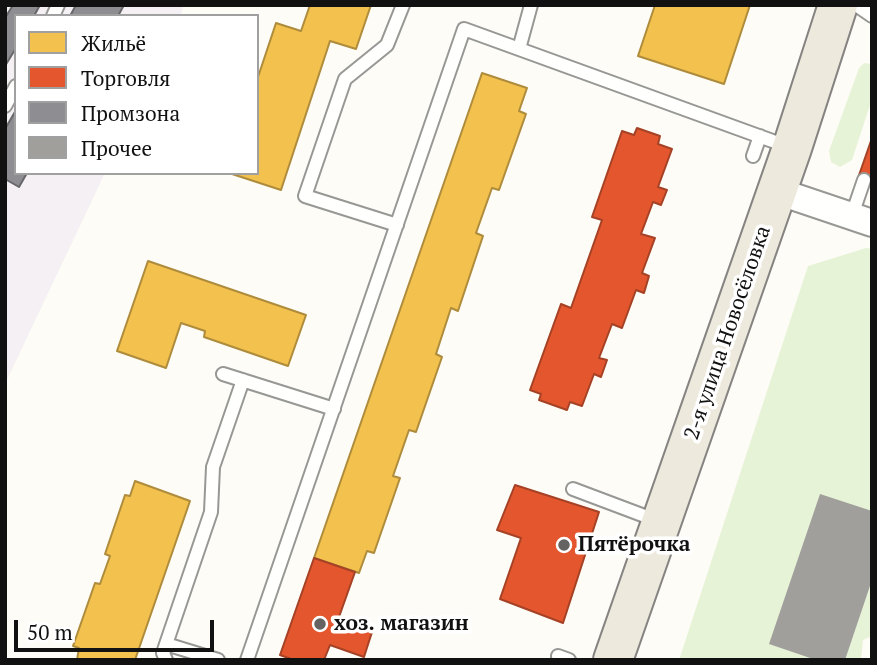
<!DOCTYPE html>
<meta charset="utf-8">
<style>
body{margin:0}
#map{position:relative;width:877px;height:665px;overflow:hidden;background:#fdfcf7;font-family:"PT Serif",serif}
canvas{display:block}
.frame{position:absolute;inset:0;border:7px solid #111;pointer-events:none}
.legend{position:absolute;left:14px;top:14px;width:245px;height:161px;box-sizing:border-box;background:#fff;border:2px solid #a0a0a0;margin:0;padding:9px 12px;list-style:none;font-size:21px;color:#111}
.legend li{display:flex;align-items:center;gap:14px;height:35px}
.legend b{width:35px;border:2px solid #a0a0a0}
.scale{position:absolute;left:14px;top:620px;width:200px;height:32px;box-sizing:border-box;border:4px solid #111;border-top:0;padding-left:9px;font-size:21px;line-height:24px;white-space:nowrap;color:#111;-webkit-text-stroke:5px #fff;paint-order:stroke}
</style>
<div id="map">
<canvas width="877" height="665"></canvas>
<div class="frame"></div>
<ul class="legend">
<li><b style="height:19px;background:#f2c14e"></b>Жильё</li>
<li><b style="height:19px;background:#e4572e"></b>Торговля</li>
<li><b style="height:19px;background:#8d8d92"></b>Промзона</li>
<li><b style="height:19px;background:#a19f9c"></b>Прочее</li>
</ul>
<div class="scale">50 m</div>
</div>
<script>
const ctx = document.querySelector('canvas').getContext('2d');
ctx.lineJoin = 'round';
function fill(path, color) { ctx.fillStyle = color; ctx.fill(path, 'evenodd'); }
const shape = rows => new Path2D(rows.map(r => 'M' + r).join(''));
function stroke(path, color, width, dash) { ctx.strokeStyle = color; ctx.lineWidth = width; ctx.lineCap = dash ? 'butt' : 'round'; ctx.setLineDash(dash || []); ctx.stroke(path); }
function drawText(font, color, halo, rows, align = 'center') {
  ctx.font = font + ' "PT Serif",serif'; ctx.lineWidth = 7; ctx.setLineDash([]); ctx.textBaseline = 'middle'; ctx.strokeStyle = halo; ctx.fillStyle = color; for (const [text, x, y, turn = 0] of rows) {
    ctx.save(); ctx.translate(x, y); ctx.rotate((+turn || 0) * Math.PI / 180); ctx.textAlign = isNaN(turn) ? turn : align; if (halo) ctx.strokeText(text, 0, 0); ctx.fillText(text, 0, 0); ctx.restore();
  }
}
const industrial = shape([
 [5,5,184,5,180,16,16,16,16,173,105,173,5,384]
]);
const green = shape([
 [864,63,872,64,872,99,852,160,840,167,831,162,829,151,859,68],
 [866,248,872,249,872,636,863,640,861,660,679,660,808,266]
]);
const homes = shape([
 [310,5,371,5,356,49,330,41,281,190,229,173,257,173,257,80,276,23,301,31,310,5],
 [655,5,750,5,724,84,638,56,655,5],
 [482,73,527,88,519,111,526,114,499,190,492,188,476,233,483,236,458,311,451,308,436,354,442,357,416,432,409,430,393,476,400,478,374,553,367,551,359,573,314,558,482,73],
 [148,261,306,315,288,366,204,337,205,331,181,323,166,368,117,351,148,261],
 [135,481,190,501,135,660,77,660,79,648,73,646,95,583,100,584,110,556,105,554,125,495,130,496,135,481]
]);
const shops = shape([
 [637,128,660,136,658,144,672,149,658,187,667,190,661,205,653,202,641,234,655,238,642,273,649,276,644,293,636,290,622,328,612,324,599,358,607,360,601,377,594,374,582,406,570,402,567,410,539,400,541,394,530,390,561,304,571,308,602,220,592,217,622,131,634,135,637,128],
 [872,138,872,183,858,178,872,138],
 [515,485,599,512,563,623,500,599,521,538,497,530,515,485],
 [314,558,355,572,339,617,373,629,364,657,330,645,324,660,294,660,280,655,314,558]
]);
const industry = shape([
 [13,5,40,5,34,16,16,16,16,48,5,66,5,18,13,5],
 [76,5,124,5,118,16,70,16,76,5],
 [16,110,16,173,27,173,19,187,5,179,5,129,16,110]
]);
const building = shape([
 [820,494,872,511,872,580,845,660,816,660,769,644]
]);
const service = shape([
 [856,5,872,16],
 [53,16,58,5],
 [519,49,531,5],
 [5,106,16,86],
 [753,156,760,136],
 [852,215,864,180],
 [397,225,305,196,345,79,387,45,403,5],
 [223,374,334,409],
 [573,489,658,521],
 [166,644,218,660],
 [558,656,569,660],
 [166,660,163,653,211,512,213,467,243,380],
 [247,660,464,29,789,147]
]);
const minor = shape([
 [777,191,872,223]
]);
const primary = shape([
 [613,660,792,148,838,5]
]);
const markers = [
 [564,545,7,"#646362"],
 [320,624,7,"#646362"]
];
const streetNames = [
 ["2-я улица Новосёловка",728,333,-71]
];
const poiNames = [
 ["Пятёрочка",578,545],
 ["хоз. магазин",334,624]
];
fill(industrial, '#f5f0f3');
fill(green, '#e7f3d7');
fill(homes, '#f2c14e');
stroke(homes, '#ae8c3c', 2);
fill(shops, '#e4572e');
stroke(shops, '#a54225', 2);
fill(industry, '#8d8d92');
stroke(industry, '#68686b', 2);
fill(building, '#a19f9c');
stroke(service, '#979795', 16);
stroke(minor, '#979795', 30);
stroke(primary, '#858482', 42);
stroke(service, '#fffffe', 12);
stroke(minor, '#fffffe', 26);
stroke(primary, '#ede9dc', 38);
for (const [x, y, r, color] of markers) { const dot = new Path2D(); dot.arc(x, y, r, 0, 2 * Math.PI); ctx.fillStyle = color; ctx.fill(dot); stroke(dot, '#fff', 2.5); }
drawText('21px', '#111', '#fff', streetNames);
drawText('bold 21px', '#111', '#fff', poiNames, 'left');
</script>
